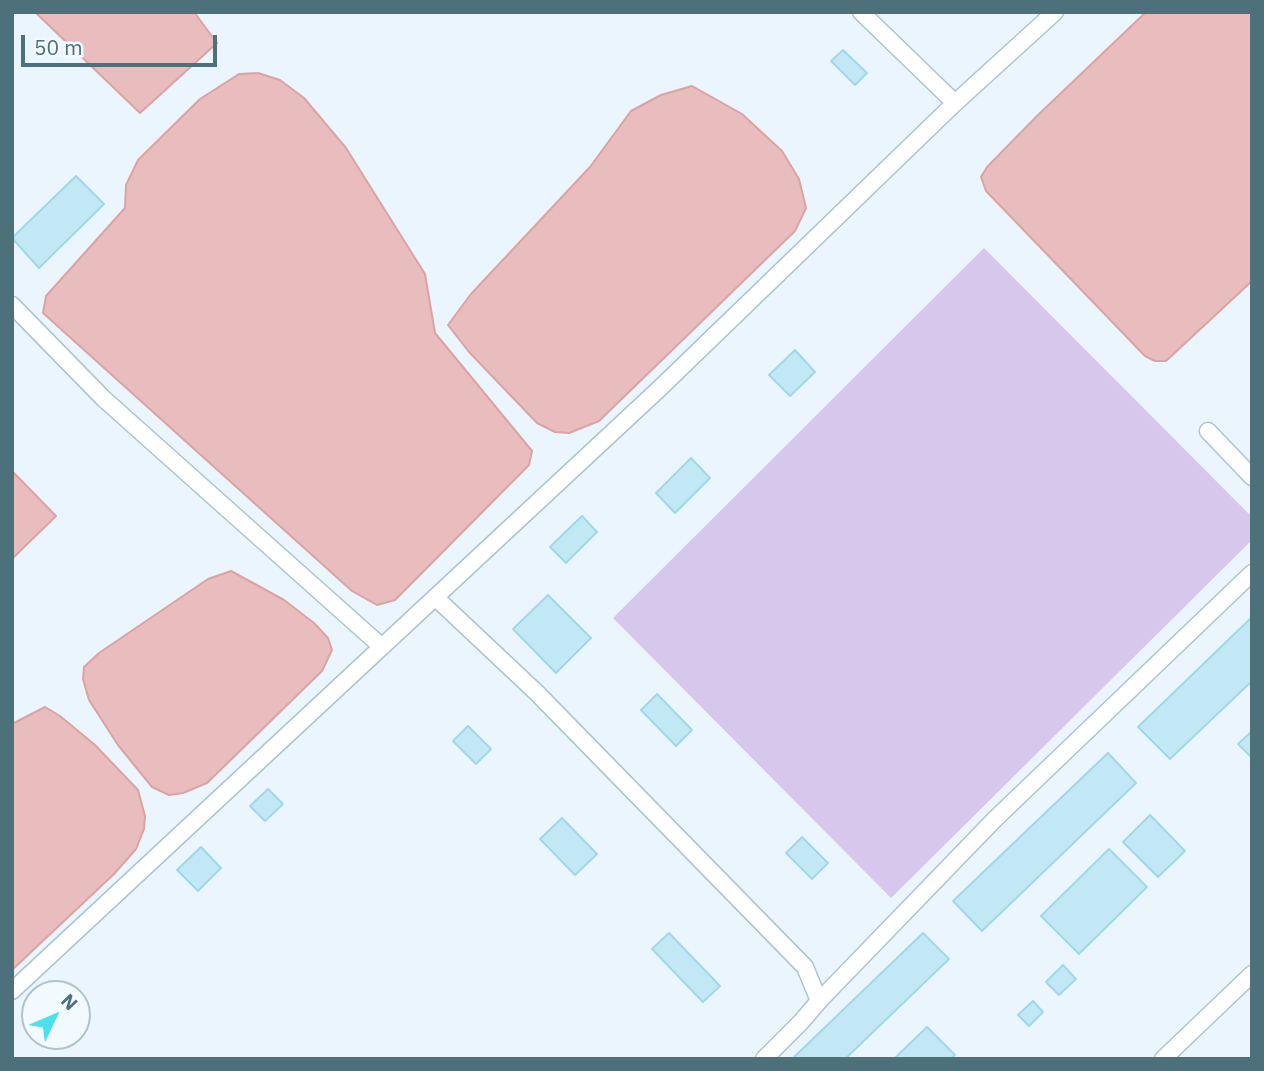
<!DOCTYPE html>
<style>
body{margin:0}
#map{position:relative;width:1264px;height:1071px;overflow:hidden;background:#eaf5fd;font-family:"IBM Plex Sans",sans-serif}
canvas{display:block}
.frame{position:absolute;inset:0;border:14px solid #4c717a;pointer-events:none}
.north{position:absolute;left:21px;top:980px;width:70px;height:70px;box-sizing:border-box;background:#f2f9ff;border:2px solid #b0c3ca;border-radius:50%;rotate:46deg;font-size:19px;font-weight:700;line-height:28px;text-align:center;color:#4c717a}
.north::after{content:'';display:block;margin:auto;width:24px;height:32px;background:#4de0ea;clip-path:polygon(50% 0,100% 100%,50% 72%,0 100%)}
.scale{position:absolute;left:21px;top:35px;width:196px;height:32px;box-sizing:border-box;border:4px solid #4c717a;border-top:0;padding-left:9px;font-size:21px;line-height:24px;white-space:nowrap;color:#4c717a;-webkit-text-stroke:5px #f2f9ff;paint-order:stroke}
</style>
<div id="map">
<canvas width="1264" height="1071"></canvas>
<div class="frame"></div>
<div class="north">N</div>
<div class="scale">50 m</div>
</div>
<script>
const ctx = document.querySelector('canvas').getContext('2d');
ctx.lineJoin = 'round';
function fill(path, color) { ctx.fillStyle = color; ctx.fill(path, 'evenodd'); }
const shape = rows => new Path2D(rows.map(r => 'M' + r).join(''));
function stroke(path, color, width, dash) { ctx.strokeStyle = color; ctx.lineWidth = width; ctx.lineCap = dash ? 'butt' : 'round'; ctx.setLineDash(dash || []); ctx.stroke(path); }
const green = shape([
 [984,248,1252,517,1252,540,891,898,613,618]
]);
const water = shape([
 [35,12,194,12,217,43,140,113,35,12],
 [1146,12,1252,12,1252,281,1166,361,1155,361,1145,356,986,191,981,177,987,167,1038,115,1146,12],
 [258,73,280,80,304,98,346,148,425,274,435,333,532,451,529,465,395,600,377,605,352,591,43,313,46,296,125,208,126,185,138,160,200,99,239,74,258,73],
 [692,86,742,114,782,151,799,179,806,208,795,231,599,421,569,433,555,432,537,423,469,352,448,325,471,294,590,167,631,111,661,95,692,86],
 [12,471,56,516,12,559,12,471],
 [231,571,284,600,314,623,328,638,332,650,322,671,207,783,183,793,169,795,152,787,118,745,89,700,83,679,84,667,99,653,208,579,231,571],
 [45,707,60,716,95,745,138,790,145,816,144,829,136,849,114,874,12,970,12,724,45,707]
]);
const building = shape([
 [843,50,867,73,855,85,831,61,843,50],
 [76,176,104,204,39,268,12,238,76,176],
 [795,350,815,372,790,396,769,375,795,350],
 [691,458,710,478,675,513,656,493,691,458],
 [582,516,597,532,566,563,550,547,582,516],
 [548,595,591,638,556,673,513,629,548,595],
 [1252,617,1252,681,1170,759,1138,727,1252,617],
 [657,694,692,730,676,746,641,710,657,694],
 [468,726,491,749,476,764,453,741,468,726],
 [1252,731,1252,758,1238,744,1252,731],
 [1108,753,1136,783,982,931,953,901,1108,753],
 [268,789,283,804,265,821,250,806,268,789],
 [1150,815,1185,851,1158,877,1123,842,1150,815],
 [562,818,597,854,575,875,540,839,562,818],
 [802,837,828,863,812,879,786,853,802,837],
 [201,847,221,868,198,891,177,870,201,847],
 [1109,849,1147,887,1079,954,1041,916,1109,849],
 [669,933,720,986,703,1002,652,949,669,933],
 [923,933,949,959,845,1059,792,1059,923,933],
 [1063,965,1076,979,1059,995,1046,982,1063,965],
 [1033,1001,1043,1012,1029,1026,1018,1015,1033,1001],
 [927,1027,955,1055,951,1059,894,1059,927,1027]
]);
const lane = shape([
 [861,12,955,103],
 [12,305,104,399,382,647],
 [1208,431,1252,477],
 [436,598,537,693,805,967,819,1001,801,1022,764,1059],
 [12,991,659,389,955,103,1055,12],
 [819,1001,995,819,1252,573],
 [1163,1059,1252,974]
]);
fill(green, '#d7c7ec');
fill(water, '#e9bdbe');
stroke(water, '#dba3a3', 2);
fill(building, '#c1e8f4');
stroke(building, '#a1d8e7', 2);
stroke(lane, '#acc5ce', 19);
stroke(lane, '#fff', 16);
</script>
